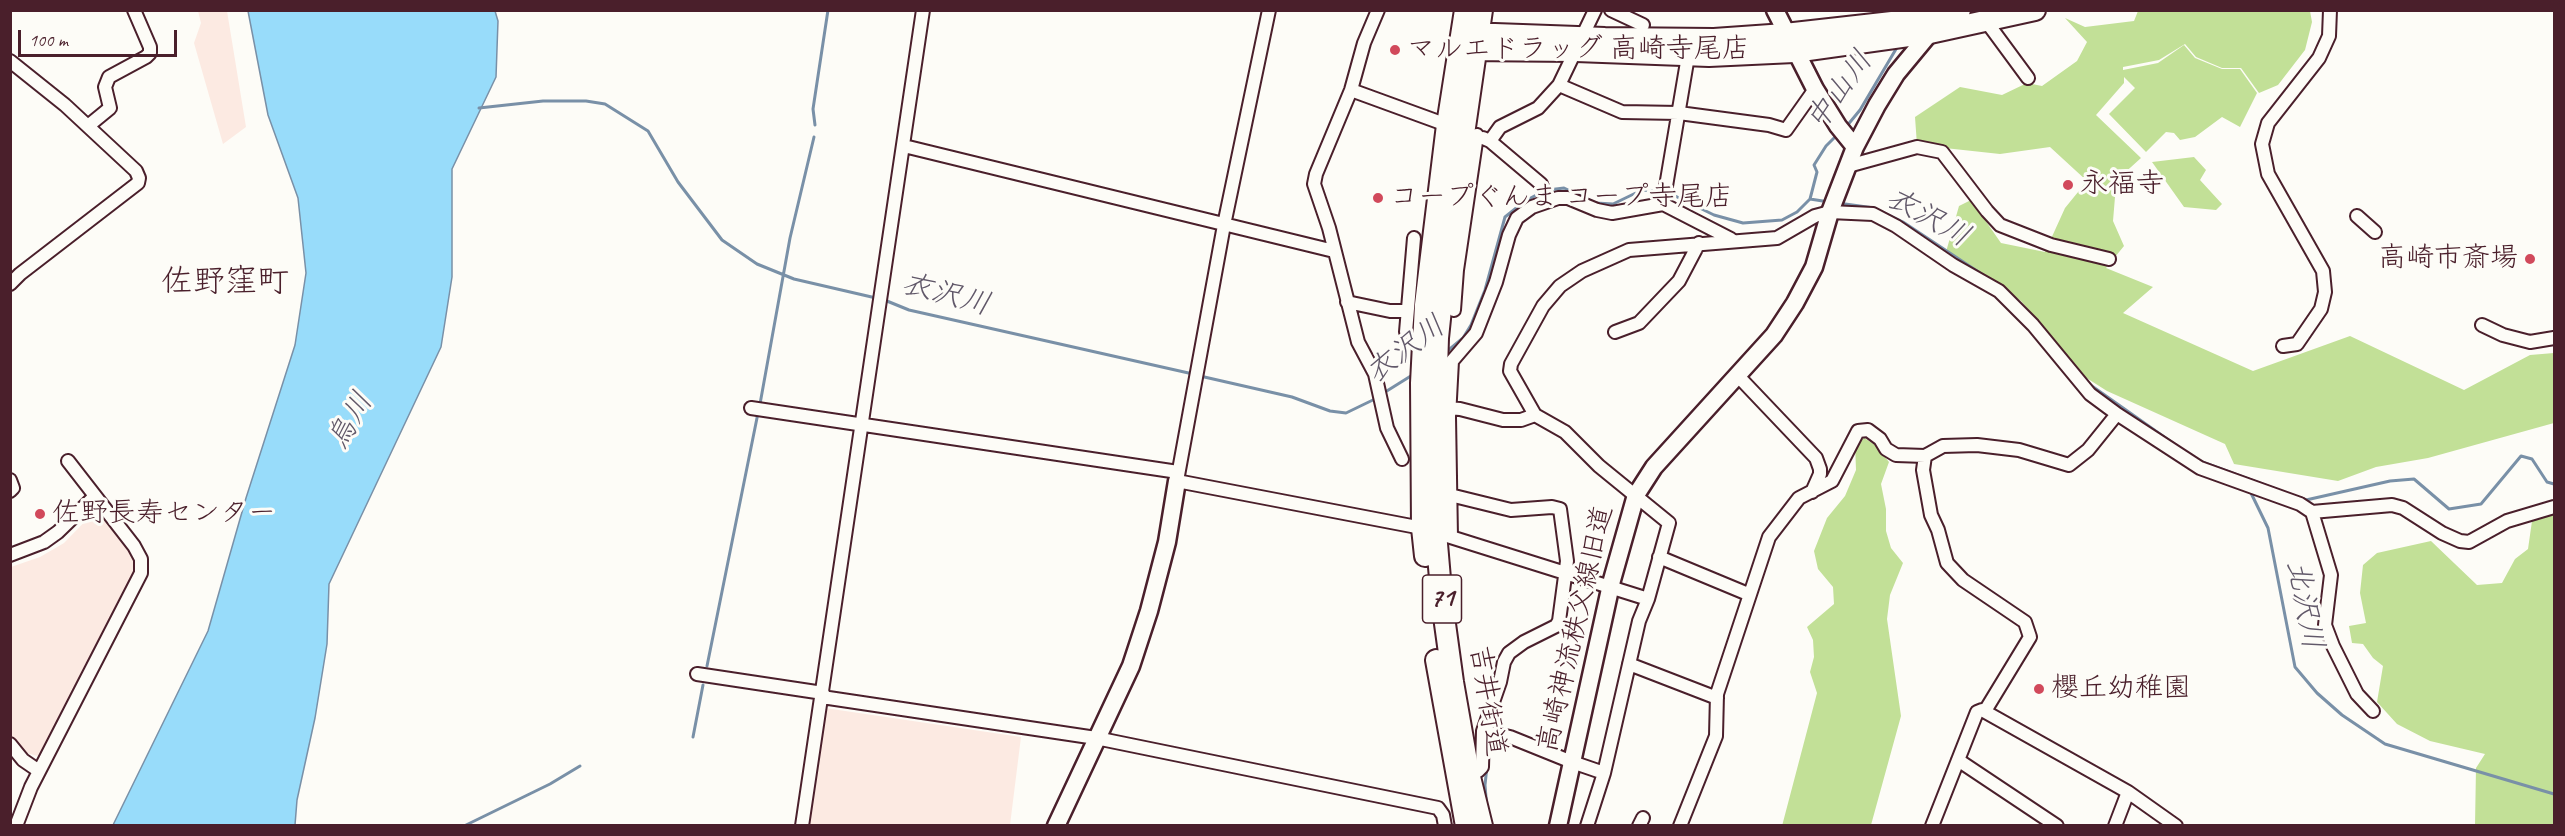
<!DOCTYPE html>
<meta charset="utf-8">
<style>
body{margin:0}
#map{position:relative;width:2565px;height:836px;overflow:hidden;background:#fdfcf7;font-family:Caveat,sans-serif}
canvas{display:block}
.frame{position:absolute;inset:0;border:12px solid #4a1f2b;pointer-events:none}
.scale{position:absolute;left:18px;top:30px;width:159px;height:27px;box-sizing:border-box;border:3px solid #4a1f2b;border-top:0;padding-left:8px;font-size:18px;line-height:21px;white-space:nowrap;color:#4a1f2b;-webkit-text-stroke:4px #fdfcf7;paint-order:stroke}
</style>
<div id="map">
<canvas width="2565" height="836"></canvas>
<div class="frame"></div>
<div class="scale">100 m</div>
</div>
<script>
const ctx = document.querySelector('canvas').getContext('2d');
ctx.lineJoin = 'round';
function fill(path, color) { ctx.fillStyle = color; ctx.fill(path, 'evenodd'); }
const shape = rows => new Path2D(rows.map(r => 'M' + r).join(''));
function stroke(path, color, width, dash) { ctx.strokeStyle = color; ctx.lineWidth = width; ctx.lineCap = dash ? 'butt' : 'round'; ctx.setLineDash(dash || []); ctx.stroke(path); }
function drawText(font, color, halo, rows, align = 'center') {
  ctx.font = font + ' Caveat,"Klee One",sans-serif'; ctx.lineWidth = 6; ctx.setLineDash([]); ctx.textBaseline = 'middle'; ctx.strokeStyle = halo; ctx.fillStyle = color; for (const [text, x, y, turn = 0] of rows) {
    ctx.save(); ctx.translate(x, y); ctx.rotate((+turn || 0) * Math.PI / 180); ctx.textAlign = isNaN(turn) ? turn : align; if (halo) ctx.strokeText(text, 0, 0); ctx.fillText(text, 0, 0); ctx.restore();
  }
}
const built = shape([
 [198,11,227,11,246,127,223,144,194,43,201,23],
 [98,508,133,552,137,566,134,582,41,757,23,752,11,736,11,567,40,557,64,543],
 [825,708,1021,737,1010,825,807,826]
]);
const green = shape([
 [2138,11,2310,11,2312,22,2305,50,2278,85,2259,93,2241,68,2222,68,2196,57,2185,44,2159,60,2123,67,2123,70,2158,63,2184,45,2195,58,2222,69,2240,69,2257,93,2240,127,2222,117,2195,137,2180,140,2174,133,2166,132,2146,152,2109,114,2135,88,2124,77,2124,83,2096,115,2141,158,2110,186,2115,197,2113,221,2124,246,2106,268,2153,287,2123,313,2253,371,2350,336,2464,390,2530,355,2554,353,2554,423,2428,458,2376,467,2338,481,2234,464,2225,444,2107,391,2085,377,2021,301,1946,252,1959,206,1971,200,2001,243,2045,252,2065,208,2087,181,2050,147,2000,154,1917,145,1915,117,1960,87,2002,95,2027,83,2042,86,2077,61,2087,42,2065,18,2085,27,2134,21],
 [2194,157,2206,170,2200,180,2222,204,2216,210,2184,207,2152,162],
 [1860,435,1875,445,1889,462,1881,484,1886,509,1886,531,1891,548,1903,563,1890,595,1887,619,1901,716,1871,825,1782,826,1817,693,1810,672,1814,657,1813,640,1807,627,1834,604,1833,587,1818,569,1814,551,1827,518,1845,496,1856,470,1855,443],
 [2540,504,2554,508,2554,825,2475,825,2476,768,2485,754,2430,741,2397,724,2377,702,2383,666,2373,658,2363,644,2352,643,2349,626,2366,623,2360,593,2363,565,2377,553,2431,541,2477,585,2502,583,2515,559,2528,549,2532,521]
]);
const water = shape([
 [248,11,495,11,498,21,496,77,452,169,452,277,441,347,329,584,327,644,315,718,297,800,295,825,113,825,208,631,246,498,295,345,306,273,298,198,268,115,248,11]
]);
const stream = shape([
 [479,108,543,101,586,101,605,104,648,131,678,182,722,240,757,264,794,279,876,298],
 [815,125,813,109,828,10],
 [1846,127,1860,110,1899,44],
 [1548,190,1564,188,1596,203,1613,204,1642,190,1660,191],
 [1667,192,1714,215,1743,223,1782,220,1797,212,1810,199],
 [1810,199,1829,202],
 [1810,199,1817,172,1814,165,1826,146,1837,135],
 [1838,203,1874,208,1903,222,1986,277],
 [2008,292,2029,313],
 [882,299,909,310,1193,374],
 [1445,353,1463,338,1471,325,1485,290,1505,217,1525,201,1542,192],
 [1200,376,1292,397,1330,411,1346,413,1377,398],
 [2089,384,2177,446],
 [1382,394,1414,374],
 [760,404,790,238,814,137],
 [2197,460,2281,491],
 [2250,491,2268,528,2295,667,2317,693,2342,715,2385,744,2554,794],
 [2301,498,2306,500,2390,481,2414,479,2449,509,2481,504,2521,456,2532,459,2547,482,2554,484],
 [707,666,758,413],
 [693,737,703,685],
 [1488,759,1488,736],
 [1487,810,1485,785,1487,766],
 [464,826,550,784,580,766]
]);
const street = shape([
 [1269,10,1224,225,1177,481,1422,528,1648,599],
 [1378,10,1364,43,1351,90,1316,174,1314,184,1329,228,1358,342,1375,374,1387,428,1402,459],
 [1611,10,1643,25],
 [1986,21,2028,78],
 [10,61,65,105,136,171,139,178,138,183,20,274,10,284],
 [1559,85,1622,112,1679,113,1769,125,1786,130,1815,89],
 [1351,90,1447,125],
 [88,126,110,108,105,87,109,77,146,57,150,53,150,47,134,10],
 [1483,138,1490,141,1541,184,1547,200],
 [1490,141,1500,127,1538,108,1559,85,1595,10],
 [904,146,1334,251],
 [1848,166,1917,147,1942,152,1987,211,2000,225,2051,245,2109,259],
 [1663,204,1688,56],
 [2357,216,2375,232],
 [1347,302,1390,311,1407,311],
 [1454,310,1457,270,1477,135],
 [2482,325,2503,335,2530,342,2554,338],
 [1406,332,1414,238],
 [1615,332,1639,323,1679,281,1699,243],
 [2283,346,2297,344,2321,309,2325,292,2323,271,2268,174,2262,144,2268,123,2319,58,2329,36,2330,10],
 [1738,376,1816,458,1820,469,1820,474,1812,492],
 [751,408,1178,472],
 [1447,408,1460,409,1503,420,1521,420,1535,415],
 [10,480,13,488,10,491],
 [1450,495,1511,510,1552,507,1560,509,1567,561,1559,621,1556,626,1524,642,1509,653,1504,662,1500,682,1483,731,1482,767,1478,771,1469,773],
 [2312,512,2331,575,2325,625,2333,646,2357,694,2373,711],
 [1451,537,1449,417,1452,361,1476,333,1496,282,1509,235,1517,218,1532,207,1558,198,1568,198,1597,210,1612,213,1663,204,1731,239],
 [10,555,44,542,58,532,95,496],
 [1659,557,1748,594],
 [1629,664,1717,698],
 [697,674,823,693],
 [822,697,1096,738,1438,808,1443,815,1445,826],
 [1985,711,2030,637,2025,622,1963,580,1947,563,1938,530,1931,515,1923,470,1925,456,1943,446,1977,445,2019,450,2069,465,2088,450,2117,414],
 [1483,731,1510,737,1572,762,1604,773],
 [10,744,23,760,39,771],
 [1958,760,2057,826],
 [16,826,31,787,141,573,141,559,134,546,68,461],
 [802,826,923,10],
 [1587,826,1604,773,1639,621,1648,599,1669,523,1599,466,1565,432,1535,415,1510,371,1511,364,1543,306,1560,286,1582,271,1629,250,1777,238,1815,216,1830,212,1873,214,1896,226,1953,265,1999,291,2033,325,2090,394,2117,414,2200,468,2300,504,2312,512,2392,505,2403,508,2442,533,2460,541,2469,542,2507,521,2554,507],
 [1639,826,1643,818],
 [1680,826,1716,736,1717,694,1769,537,1799,498,1832,481,1858,431,1868,430,1880,439,1886,449,1896,455,1925,456],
 [1932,826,1977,712,1982,710,2128,792,2176,826],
 [2115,826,2128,792]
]);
const secondary = shape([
 [1775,10,1815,89,1838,126,1855,147],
 [1056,826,1131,666,1149,611,1167,542,1177,481],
 [1558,826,1612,580,1636,495,1654,467,1774,335,1795,303,1814,267,1830,212,1855,147,1877,105,1896,74,1930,33]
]);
const primary = shape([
 [1467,33,1605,38,1714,39,1785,34,1901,21,1960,10],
 [1465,50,1576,51,1709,56,1794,52,1930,33,2035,10],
 [1425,556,1422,528,1421,383,1425,305,1447,125,1465,10],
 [1436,660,1466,826],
 [1482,826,1469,773,1453,682,1442,602,1436,532,1435,435,1438,338,1447,251,1482,10]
]);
const markers = [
 [1395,50,6,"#d1495b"],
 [2068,185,6,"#d1495b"],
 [1378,198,6,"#d1495b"],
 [2530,259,6,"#d1495b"],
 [40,514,6,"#d1495b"],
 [2039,689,6,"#d1495b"]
];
const shields = [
 [1442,599,39]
];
const shieldNames = [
 ["71",1442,599]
];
const poiNames = [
 ["マルエドラッグ 高崎寺尾店",1407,50],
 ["永福寺",2080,185],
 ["コープぐんま コープ寺尾店",1390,198],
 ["高崎市斎場",2518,259,"right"],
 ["佐野長寿センター",52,514],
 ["櫻丘幼稚園",2051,689]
];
const streetNames = [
 ["高崎神流秩父線旧道",1576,629,-77],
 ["吉井街道",1487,701,81]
];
const waterNames = [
 ["中山川",1840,91,-54],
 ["衣沢川",1928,218,29],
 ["衣沢川",946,295,15],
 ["衣沢川",1406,350,-37],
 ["烏川",351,421,-60],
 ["北沢川",2304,605,79]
];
const quarterNames = [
 ["佐野窪町",225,283]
];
fill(built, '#fceae2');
fill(green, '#c2e097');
fill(water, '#98dcfa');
stroke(water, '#7990a7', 1.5);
stroke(stream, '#7990a7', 3);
stroke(street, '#4a1f2b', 16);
stroke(secondary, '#4a1f2b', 21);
stroke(primary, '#4a1f2b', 24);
stroke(street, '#fdfcf7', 12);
stroke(secondary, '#fdfcf7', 16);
stroke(primary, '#fdfcf7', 20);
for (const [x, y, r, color] of markers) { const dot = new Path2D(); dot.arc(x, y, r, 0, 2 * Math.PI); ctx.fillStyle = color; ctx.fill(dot); stroke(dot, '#fdfcf7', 2); }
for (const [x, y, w] of shields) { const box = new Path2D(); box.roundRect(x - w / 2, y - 24, w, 48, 4.5); ctx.fillStyle = '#fdfcf7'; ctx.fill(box); stroke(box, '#4a1f2b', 1.5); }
drawText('bold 27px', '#4a1f2b', null, shieldNames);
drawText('28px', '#4a1f2b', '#fdfcf7', poiNames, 'left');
drawText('28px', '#4a1f2b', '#fdfcf7', streetNames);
drawText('italic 30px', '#615869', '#fdfcf7', waterNames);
drawText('32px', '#4a1f2b', '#fdfcf7', quarterNames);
</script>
